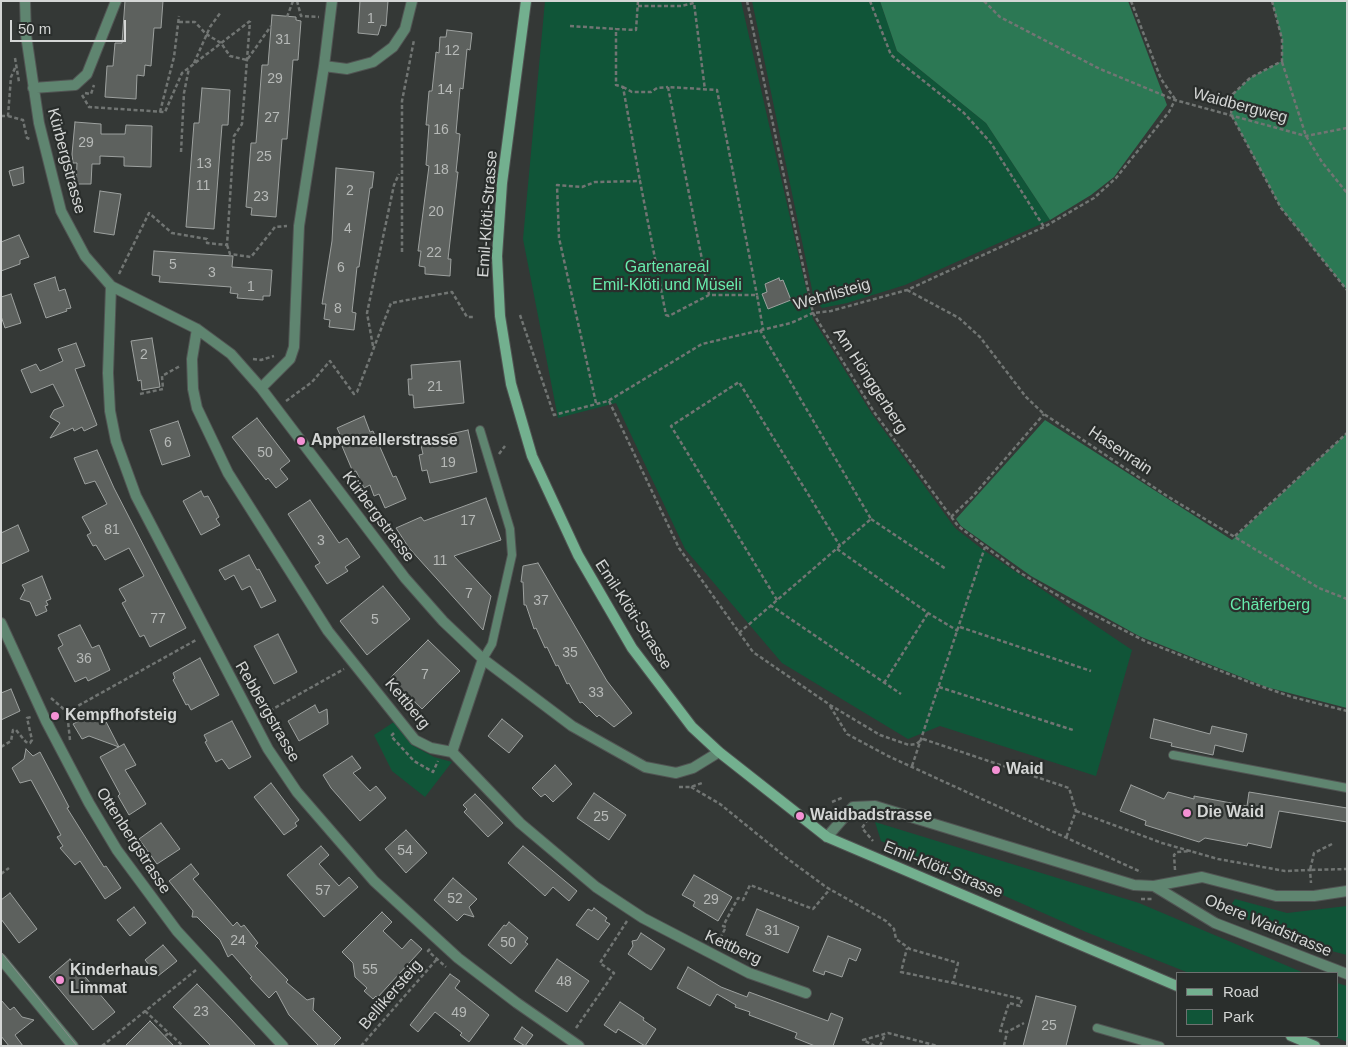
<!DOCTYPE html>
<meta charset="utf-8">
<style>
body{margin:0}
#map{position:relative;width:1348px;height:1047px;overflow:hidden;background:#343836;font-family:Arial,sans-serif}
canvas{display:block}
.frame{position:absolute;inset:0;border:2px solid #d4d6d5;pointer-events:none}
.legend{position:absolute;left:1176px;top:972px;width:162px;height:65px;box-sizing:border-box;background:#2a2e2c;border:1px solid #6e7170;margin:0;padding:6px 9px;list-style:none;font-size:15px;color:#d4d6d5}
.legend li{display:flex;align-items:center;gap:10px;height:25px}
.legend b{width:25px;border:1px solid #6e7170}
.scale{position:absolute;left:10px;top:20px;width:116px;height:22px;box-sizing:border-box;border:2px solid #d4d6d5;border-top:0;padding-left:6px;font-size:15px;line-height:18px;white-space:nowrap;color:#d4d6d5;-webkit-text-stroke:4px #2a2e2c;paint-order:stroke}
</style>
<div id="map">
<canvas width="1348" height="1047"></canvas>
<div class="frame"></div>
<ul class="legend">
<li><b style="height:6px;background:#73b08f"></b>Road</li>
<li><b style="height:14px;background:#105538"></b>Park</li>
</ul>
<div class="scale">50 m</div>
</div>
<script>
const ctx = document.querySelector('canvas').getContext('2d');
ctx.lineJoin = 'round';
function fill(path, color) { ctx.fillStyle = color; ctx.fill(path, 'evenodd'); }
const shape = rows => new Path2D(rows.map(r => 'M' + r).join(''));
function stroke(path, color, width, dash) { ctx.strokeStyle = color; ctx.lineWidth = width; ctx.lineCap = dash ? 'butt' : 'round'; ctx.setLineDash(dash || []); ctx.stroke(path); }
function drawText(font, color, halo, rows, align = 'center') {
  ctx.font = font + ' Arial,sans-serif'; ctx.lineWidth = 4.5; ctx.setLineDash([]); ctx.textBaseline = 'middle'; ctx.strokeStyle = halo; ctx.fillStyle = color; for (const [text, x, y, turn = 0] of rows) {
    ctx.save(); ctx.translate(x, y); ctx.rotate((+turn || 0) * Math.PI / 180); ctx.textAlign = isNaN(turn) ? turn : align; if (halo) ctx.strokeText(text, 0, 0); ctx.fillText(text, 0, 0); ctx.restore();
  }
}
const green = shape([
 [545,1,741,1,813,319,872,414,955,528,982,549,1132,650,1096,776,940,726,908,739,782,663,685,549,616,403,558,418,523,239],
 [752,1,880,1,897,51,986,123,1050,220,905,285,847,303,822,308,814,299],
 [394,722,412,745,434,757,452,762,425,797,392,771,374,735],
 [875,822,1139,903,1304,973,1189,973,1086,932,881,841],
 [1235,899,1287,913,1347,906,1347,955,1308,945,1227,911],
 [1337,983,1347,986,1347,1042,1333,1036,1337,1036]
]);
const forest = shape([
 [880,1,1128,1,1167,105,1114,177,1091,195,1050,220,986,123,897,51],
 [1272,1,1347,1,1347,290,1281,208,1231,114,1233,94,1250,78,1282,61,1282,39],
 [1045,420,1232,540,1347,433,1347,708,1266,687,1139,636,1031,576,961,526,956,519]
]);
const building = shape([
 [125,1,163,1,161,28,154,28,151,66,145,65,144,76,137,75,136,99,105,97,107,66,113,66,115,43,122,43,125,1],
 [360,1,388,1,386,26,381,25,378,35,358,33,360,1],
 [272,15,296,17,296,20,301,21,298,60,293,60,287,139,282,139,276,217,251,215,252,208,246,207,251,143,256,143,262,65,268,65,272,15],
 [447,30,472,33,470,50,467,49,463,89,460,88,456,133,460,134,456,172,458,172,448,259,451,259,450,276,425,274,425,267,419,266,421,251,418,251,429,166,426,165,429,125,426,125,429,91,432,91,436,52,439,53,440,37,446,37,447,30],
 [202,88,230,90,228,125,222,125,214,229,186,227,194,123,199,123,202,88],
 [75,122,101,124,101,134,125,134,126,125,152,126,151,167,124,166,124,157,100,156,100,164,92,164,91,184,76,184,77,163,73,163,72,154,75,122],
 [23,167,24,183,13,186,9,171,23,167],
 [336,168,374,172,372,188,370,188,359,267,357,267,352,312,356,313,354,330,329,327,330,320,324,319,326,304,322,304,332,241,336,168],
 [100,191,121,194,114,235,94,232,100,191],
 [19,235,29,257,20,260,20,264,1,271,1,242,19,235],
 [154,251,233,256,232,267,272,270,270,296,263,296,263,300,237,298,238,294,230,293,231,287,159,282,160,276,152,275,154,251],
 [55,277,59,291,65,289,71,308,66,309,67,311,46,318,34,284,55,277],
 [779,278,780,281,783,280,791,300,768,309,762,294,767,292,765,284,779,278],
 [11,294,21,323,5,328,1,316,1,297,11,294],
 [152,338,160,387,142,390,141,380,138,381,131,341,152,338],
 [76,343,85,366,75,369,97,425,84,431,82,427,74,431,73,428,50,438,60,423,50,417,54,410,64,406,53,384,31,393,21,370,36,364,40,371,63,361,58,349,76,343],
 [460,361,464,403,414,408,413,395,409,395,408,379,412,379,411,365,460,361],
 [364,416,370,432,373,431,393,477,396,476,406,499,385,508,379,494,374,496,370,485,364,488,356,471,353,472,342,446,345,445,337,428,364,416],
 [257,418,290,461,280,469,288,479,276,488,268,478,266,480,232,437,257,418],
 [178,421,190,456,162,465,150,430,178,421],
 [468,430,477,472,430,483,427,470,422,471,419,455,423,454,420,441,468,430],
 [97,450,114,488,186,628,150,647,144,635,140,637,122,603,126,601,119,589,144,576,137,563,129,548,105,560,96,545,93,546,87,535,91,533,82,517,107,504,95,481,85,484,74,458,97,450],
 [201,491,204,497,208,496,214,507,219,517,216,519,220,525,201,535,183,501,201,491],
 [486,498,501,540,454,556,491,596,483,630,409,548,396,528,421,517,424,521,486,498],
 [310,500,339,543,347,538,360,557,345,567,348,571,327,584,315,566,320,563,288,514,310,500],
 [18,525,29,551,1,564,1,533,18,525],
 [249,555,257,570,259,569,276,601,261,608,250,586,242,590,234,575,225,580,219,570,249,555],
 [538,563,607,681,632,713,614,727,599,715,597,717,582,702,580,703,569,683,567,684,558,665,556,666,547,647,545,648,536,628,534,629,526,605,524,605,523,582,521,582,523,566,538,563],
 [42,576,51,599,46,601,48,605,45,606,47,611,36,616,30,602,20,599,25,590,22,585,42,576],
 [383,586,410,619,367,655,340,621,383,586],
 [80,625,92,648,99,645,110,670,88,681,86,677,75,682,58,648,63,645,58,635,80,625],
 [278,634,297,672,274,684,254,646,278,634],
 [428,640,460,671,422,709,390,678,428,640],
 [200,658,219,695,191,710,188,704,186,705,173,680,175,678,173,673,200,658],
 [11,689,20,711,1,720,1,693,11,689],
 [315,705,319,713,327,709,328,724,299,741,288,721,315,705],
 [100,710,119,747,89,736,82,739,73,724,100,710],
 [502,719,523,736,509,753,488,736,502,719],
 [1154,719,1210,734,1212,726,1247,734,1243,752,1215,745,1213,755,1171,746,1172,743,1150,738,1154,719],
 [232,721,251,757,229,769,222,759,216,762,205,742,207,741,204,735,232,721],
 [124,744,136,765,125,770,146,804,129,815,118,796,120,794,100,757,124,744],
 [26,749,33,756,40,752,69,807,67,808,104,867,106,866,121,888,105,899,80,861,75,865,60,848,63,846,57,837,61,835,31,780,20,783,12,768,24,759,26,749],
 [352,756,361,768,353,773,370,791,376,786,386,798,360,821,331,788,323,775,352,756],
 [555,765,572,784,553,802,545,794,541,797,532,788,555,765],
 [271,783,299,820,295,823,297,826,284,835,254,797,271,783],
 [1131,785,1164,799,1168,792,1194,799,1194,796,1247,806,1249,792,1347,808,1347,822,1279,811,1271,848,1248,843,1247,846,1205,838,1199,842,1145,825,1146,821,1120,811,1131,785],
 [594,793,626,815,609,840,577,818,594,793],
 [475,794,503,823,488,837,464,812,467,809,463,805,475,794],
 [161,823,180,849,157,864,139,839,161,823],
 [406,830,427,853,406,873,385,849,406,830],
 [321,846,329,855,319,864,339,886,349,877,358,887,324,917,287,875,321,846],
 [523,846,577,891,569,901,553,887,545,896,508,863,523,846],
 [191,864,199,874,193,879,233,926,237,922,241,927,244,925,258,943,255,946,288,980,286,982,307,1000,314,998,313,1010,341,1038,333,1046,319,1046,289,1015,276,991,269,998,250,978,252,977,232,954,228,957,220,940,197,917,192,917,193,911,169,881,191,864],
 [694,875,732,897,718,921,693,906,695,902,682,895,694,875],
 [453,878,477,899,469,907,474,917,464,914,457,921,434,900,453,878],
 [10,893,37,929,19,943,1,919,1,900,10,893],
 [134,907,146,923,130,936,117,920,134,907],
 [594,908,607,918,605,921,610,924,598,940,576,925,588,909,592,911,594,908],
 [757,909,799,927,788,953,746,935,757,909],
 [382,912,392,922,383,931,402,949,411,939,422,949,377,998,376,996,373,999,364,991,367,988,355,977,353,963,342,952,382,912],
 [509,922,528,938,525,942,528,944,511,964,488,945,504,925,506,926,509,922],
 [641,933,665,949,651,970,628,954,633,946,632,941,637,940,641,933],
 [828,936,861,949,856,961,849,958,842,977,825,971,824,975,813,971,828,936],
 [163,945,177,961,158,976,145,960,163,945],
 [70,959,115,1012,93,1030,49,977,70,959],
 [557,959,589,981,567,1012,535,991,557,959],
 [688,967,721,987,747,997,749,992,828,1021,831,1013,843,1018,833,1046,815,1046,795,1038,797,1033,749,1015,750,1012,735,1007,736,1005,717,994,710,1006,677,988,688,967],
 [450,974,460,981,455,988,489,1015,469,1042,460,1035,462,1033,435,1012,418,1032,410,1025,450,974],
 [197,984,229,1017,256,1046,211,1046,173,1007,197,984],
 [1036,996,1076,1006,1066,1046,1023,1046,1036,996],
 [1,1000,10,1010,14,1007,22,1017,34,1020,15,1035,23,1046,9,1046,1,1036,1,1000],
 [620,1002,644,1018,643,1020,656,1029,645,1046,618,1029,616,1033,604,1025,620,1002],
 [150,1021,174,1046,125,1046,150,1021],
 [522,1027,533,1035,525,1046,514,1039,522,1027]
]);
const path = shape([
 [297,1,301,16,319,17],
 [638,1,636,30,616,29,616,85,623,87,640,181],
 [747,1,813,313,874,412,958,526,1019,572,1072,604,1147,642,1249,682,1292,697,1347,711],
 [870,1,891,55,964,113,991,143,1044,227],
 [984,1,1000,17,1100,69,1175,100,1306,136,1347,128],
 [1131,1,1161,79,1175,99],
 [1272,1,1282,39,1282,61,1250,78,1233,94,1231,114,1281,208,1347,290],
 [638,6,681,6,694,3,705,90],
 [287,17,293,1],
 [179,22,195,22,206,34,221,43,230,56,247,60,271,26],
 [570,26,616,29],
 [15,58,19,82],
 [1282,62,1306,136,1322,162,1347,193],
 [194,63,210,27,221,12],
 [623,87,632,92,651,92,657,88,668,87],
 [85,93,91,94,94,85],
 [82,95,89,107,165,112,182,73,250,21],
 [160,112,174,57,179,16],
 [1,116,8,116,11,77,15,68],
 [8,116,23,120,27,138,30,139],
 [181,152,184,93,189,68],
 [227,245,230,254,251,257,275,227,287,226],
 [402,252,402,101,414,40],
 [119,274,149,213,172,233,207,239,207,243,227,245,234,136,242,124,250,21],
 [907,290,959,318,980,337,1026,397,1044,414,1167,496,1319,588,1347,599],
 [709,295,668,87,717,90,757,295],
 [520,315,554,415,608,401,702,344,791,323,813,313,831,311,907,290,1044,227,1094,198,1116,178,1169,112,1175,100],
 [373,346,367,313,394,185,399,174],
 [253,359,261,360,274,356],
 [140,394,163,389,162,376,180,366],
 [286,401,312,382,330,361,354,394,357,392,391,303,452,292,467,317,475,317],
 [609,401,679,548,753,652,830,705,880,735,909,745,916,744,923,739],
 [596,403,559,238,557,185,582,187,595,182,640,181,666,315,669,316,709,295,757,295,763,329],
 [499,454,505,446],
 [951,517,973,496,1044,414],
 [871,519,946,569],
 [1235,536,1347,433],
 [837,549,928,613,958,631],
 [777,600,671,426,739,382,840,546],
 [770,605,901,694],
 [960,627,1091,671],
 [739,633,871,519,760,330],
 [884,683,928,613],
 [939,687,1073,730],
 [51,698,67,712,70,740],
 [830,706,847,734,888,756,1141,872],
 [67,712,196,640],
 [264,714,344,669],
 [394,733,391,736,414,761,433,772,438,761],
 [923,739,1069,788,1076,811,1066,838],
 [1,747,11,741,13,730,16,730,26,742,30,743,32,740,27,718,31,717],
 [912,766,985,547],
 [679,787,691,787,702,783],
 [691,787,720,804,788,859,826,887,886,921,894,929,896,939,910,949,958,963,953,983,901,972,907,948],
 [832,802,844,797],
 [1076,811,1162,843,1218,859,1285,871,1310,870,1311,883],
 [868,819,862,828,873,841],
 [1332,844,1314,853,1310,870,1347,869],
 [1175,870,1174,855,1177,852,1191,851],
 [1,874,9,868],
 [1141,899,1153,899],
 [717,944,726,927,723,926,738,898,743,900,750,885,813,909,830,889],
 [430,949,428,951,446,967],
 [953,983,1022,999,1020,1006,1009,1003,1000,1031,1007,1032,1024,1023],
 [145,1011,183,1046],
 [576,1028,614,973,600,963,627,921],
 [165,1036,169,1033],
 [102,1046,196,970],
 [361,1046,437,959],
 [875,1046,863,1040,888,1033,938,1046],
 [880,1046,885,1034],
 [1004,1046,1007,1032]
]);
const lane = shape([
 [480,430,510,529,512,555,492,644,483,659],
 [1173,755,1347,788],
 [1097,1028,1160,1046]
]);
const street = shape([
 [25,1,26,35,39,123,61,211,85,256,111,286,197,329,231,354,261,388,405,578,443,621,483,659,572,726,645,767,676,773,693,768,719,752],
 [324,66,347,69,373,62,393,47,405,29,412,1],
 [33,88,75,85,87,74,116,1],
 [111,286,108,373,110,411,116,441,136,496,268,749,297,792,374,881,458,958,517,1003,579,1046],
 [197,329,192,359,193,389,197,408,228,473,328,631,415,740,431,748,452,752,520,823,596,887,643,918,749,973,806,993],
 [261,388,290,359,294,347,299,226,324,66,332,1],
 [1,623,46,721,89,803,117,850,177,931,283,1046],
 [452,752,483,659],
 [827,837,853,807,875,806,1134,885,1154,886,1202,877,1276,896,1314,896,1347,891],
 [1154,886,1215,923,1347,974],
 [1,959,73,1046]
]);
const secondary = shape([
 [526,1,502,183,497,256,500,316,511,384,532,456,578,555,632,648,692,727,719,752,827,837,1177,986],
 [1291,1036,1315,1046]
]);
const tram = shape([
 [1,952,77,1046]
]);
const markers = [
 [301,441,5,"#f491d4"],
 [55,716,5,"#f491d4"],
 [996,770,5,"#f491d4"],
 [1187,813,5,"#f491d4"],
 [800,816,5,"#f491d4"],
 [60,980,5,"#f491d4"]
];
const numberNames = [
 ["1",371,19],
 ["31",283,40],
 ["12",452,51],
 ["29",275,79],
 ["14",445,90],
 ["27",272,118],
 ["16",441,130],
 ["29",86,143],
 ["25",264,157],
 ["13",204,164],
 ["18",441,170],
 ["11",203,186],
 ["2",350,191],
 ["23",261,197],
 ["20",436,212],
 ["4",348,229],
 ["22",434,253],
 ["5",173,265],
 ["6",341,268],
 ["3",212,273],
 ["1",251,287],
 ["8",338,309],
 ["2",144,355],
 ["21",435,387],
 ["6",168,443],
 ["50",265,453],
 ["19",448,463],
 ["17",468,521],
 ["81",112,530],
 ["3",321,541],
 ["11",440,561],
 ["7",469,594],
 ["37",541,601],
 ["77",158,619],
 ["5",375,620],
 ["35",570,653],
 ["36",84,659],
 ["7",425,675],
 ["33",596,693],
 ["25",601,817],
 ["54",405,851],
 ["57",323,891],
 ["52",455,899],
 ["29",711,900],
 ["31",772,931],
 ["24",238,941],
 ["50",508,943],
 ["55",370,970],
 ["48",564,982],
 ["23",201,1012],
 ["49",459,1013],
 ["25",1049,1026]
];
const streetNames = [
 ["Waidbergweg",1240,106,15],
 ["Kürbergstrasse",66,161,75],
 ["Emil-Klöti-Strasse",488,214,-86],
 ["Wehrlisteig",832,295,-16],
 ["Am Hönggerberg",870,381,57],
 ["Hasenrain",1120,451,34],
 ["Kürbergstrasse",378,517,53],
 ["Emil-Klöti-Strasse",633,615,57],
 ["Kettberg",407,704,50],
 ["Rebbergstrasse",267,712,60],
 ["Ottenbergstrasse",133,841,57],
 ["Emil-Klöti-Strasse",943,870,22],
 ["Obere Waidstrasse",1268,926,23],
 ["Kettberg",733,948,25],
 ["Bellikersteig",391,995,-49]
];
const parkNames = [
 ["Gartenareal",667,268],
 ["Emil-Klöti und Müseli",667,286],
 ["Chäferberg",1270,606]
];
const poiNames = [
 ["Appenzellerstrasse",311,441],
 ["Kempfhofsteig",65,716],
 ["Waid",1006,770],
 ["Die Waid",1197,813],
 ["Waidbadstrasse",810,816],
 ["Kinderhaus",70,971],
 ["Limmat",70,989]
];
fill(green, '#105538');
fill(forest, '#2c7854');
fill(building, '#5d615e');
stroke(building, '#9da19f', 1);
stroke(lane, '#515453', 10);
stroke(street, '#515453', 12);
stroke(secondary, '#515453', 12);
stroke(path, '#717573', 2.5, [4, 2.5]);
stroke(lane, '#5f8570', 8);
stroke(street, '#5f8570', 10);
stroke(secondary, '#73b08f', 10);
stroke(tram, '#888b8a', 1);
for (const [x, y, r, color] of markers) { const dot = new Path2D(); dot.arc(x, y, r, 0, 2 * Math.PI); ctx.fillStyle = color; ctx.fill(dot); stroke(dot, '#2a2e2c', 2); }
drawText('14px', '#b6b9b7', null, numberNames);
drawText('16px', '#d4d6d5', '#2a2e2c', streetNames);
drawText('16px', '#67ebac', '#2a2e2c', parkNames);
drawText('bold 16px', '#d4d6d5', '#2a2e2c', poiNames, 'left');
</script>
